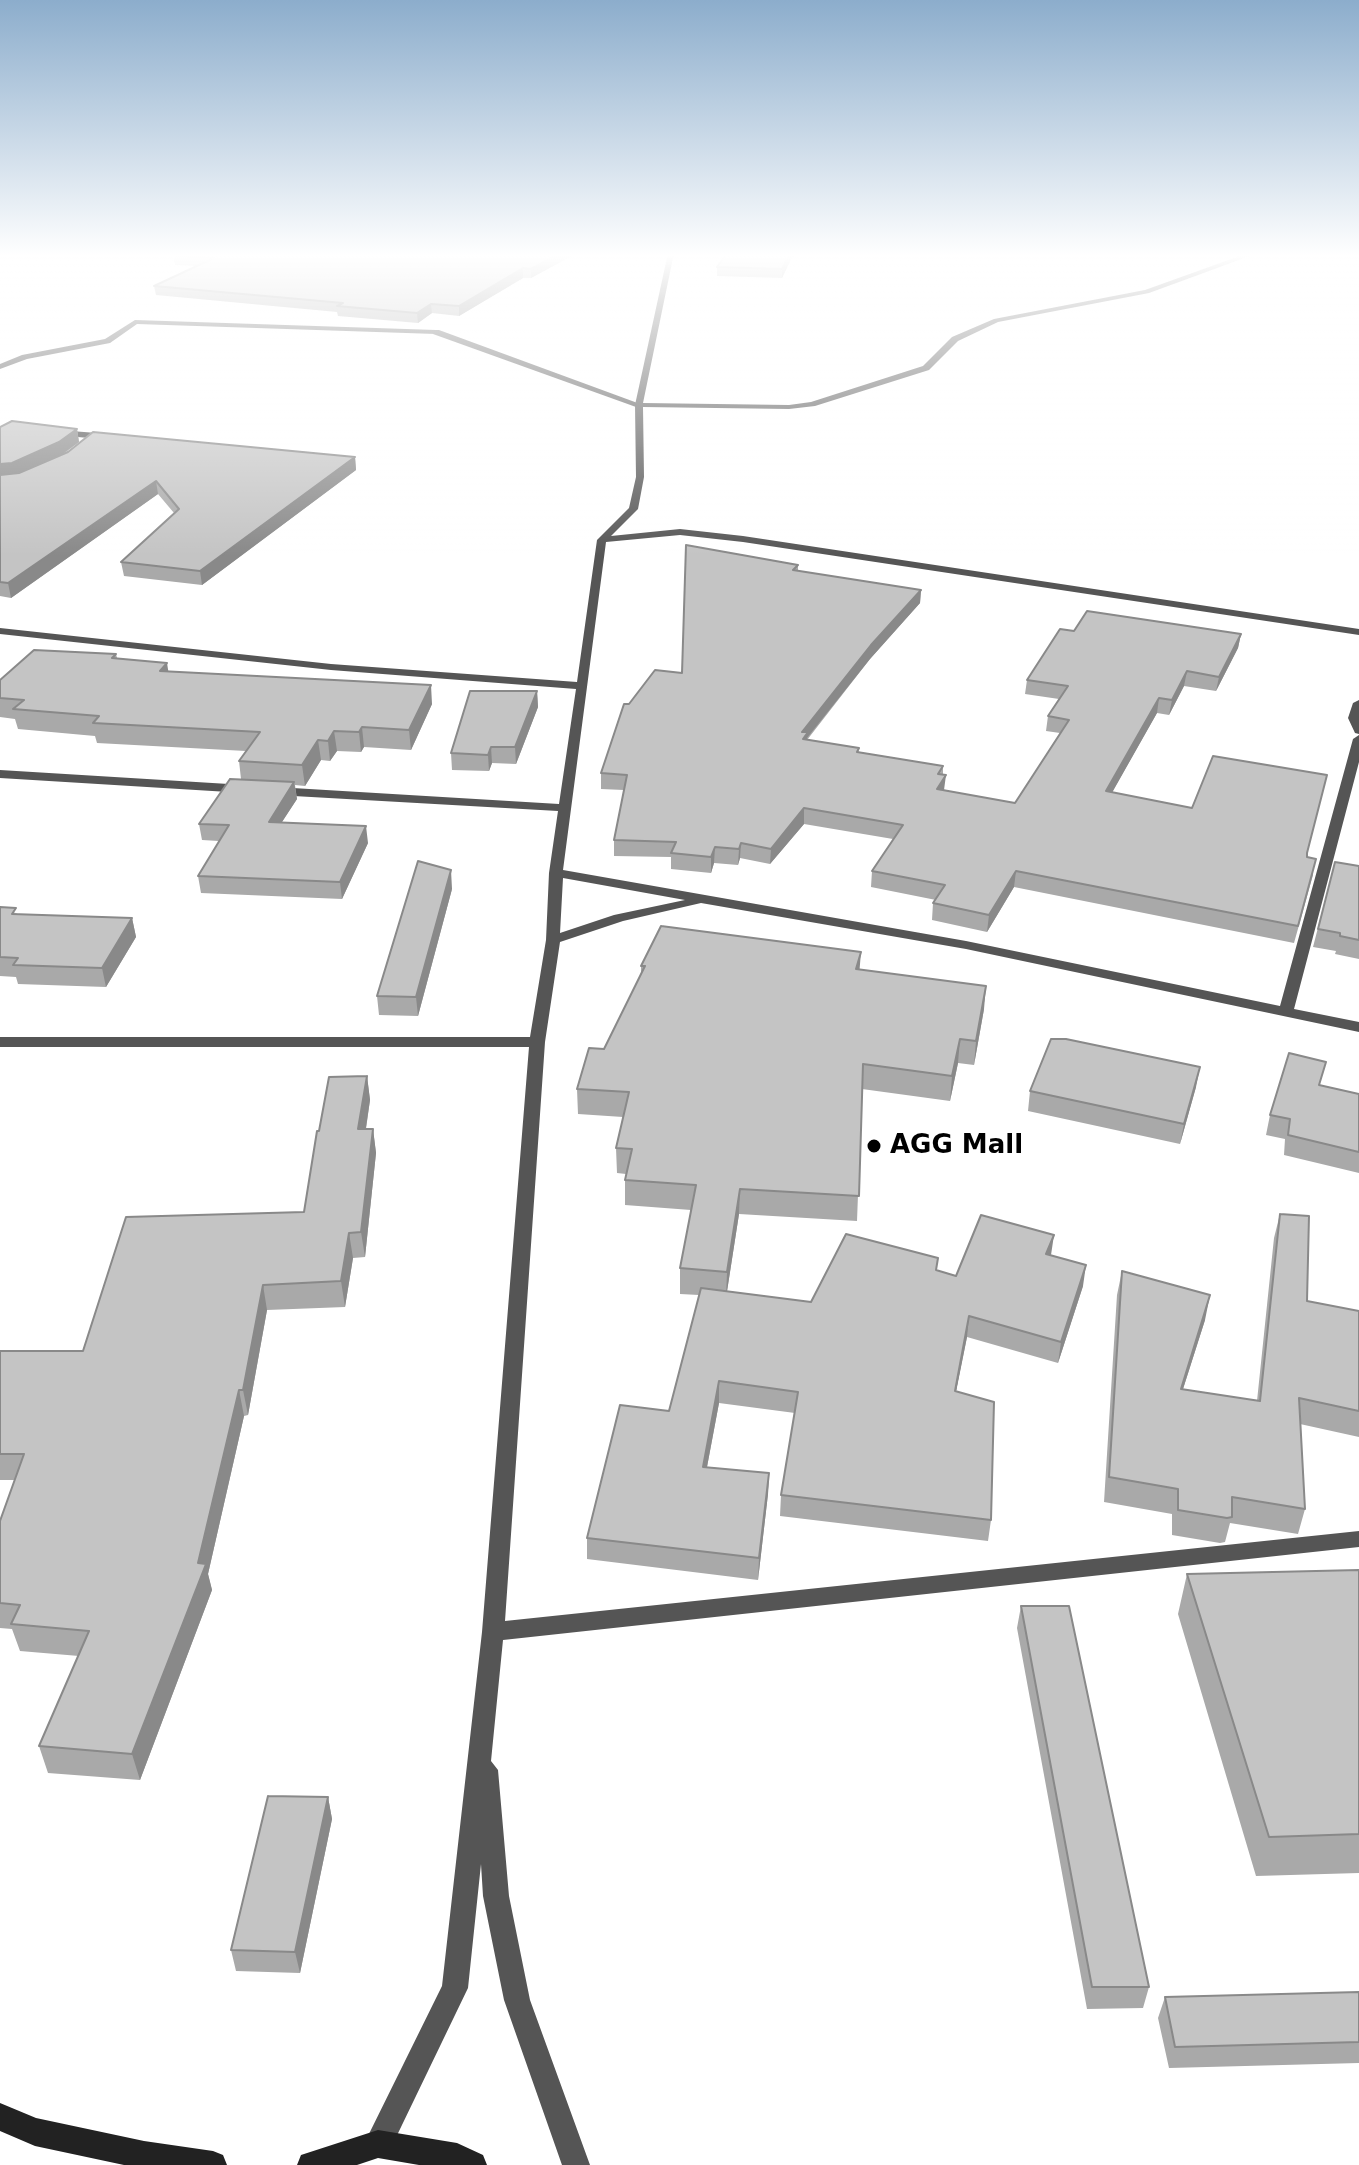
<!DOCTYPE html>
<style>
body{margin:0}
canvas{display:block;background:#fff}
</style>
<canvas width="1359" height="2165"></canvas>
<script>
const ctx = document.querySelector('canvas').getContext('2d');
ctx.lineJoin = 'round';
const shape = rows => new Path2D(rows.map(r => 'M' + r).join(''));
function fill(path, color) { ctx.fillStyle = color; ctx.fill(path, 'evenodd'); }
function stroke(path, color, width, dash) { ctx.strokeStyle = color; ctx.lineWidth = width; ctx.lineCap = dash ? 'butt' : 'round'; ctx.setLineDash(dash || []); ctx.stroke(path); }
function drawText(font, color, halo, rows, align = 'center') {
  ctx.font = font + ' "DejaVu Sans",sans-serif'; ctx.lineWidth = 6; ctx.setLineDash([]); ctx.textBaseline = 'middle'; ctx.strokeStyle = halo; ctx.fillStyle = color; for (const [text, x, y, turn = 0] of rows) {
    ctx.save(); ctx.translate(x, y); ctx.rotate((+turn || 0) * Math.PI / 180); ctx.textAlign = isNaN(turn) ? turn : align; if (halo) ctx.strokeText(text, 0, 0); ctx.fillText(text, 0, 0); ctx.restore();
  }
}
const lane = shape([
 [433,330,439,330,643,405,636,407,433,334,433,330]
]);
const street = shape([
 [668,253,674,253,643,403,789,405,811,402,923,366,952,337,994,319,1145,290,1248,253,1258,253,1149,293,998,322,958,341,929,370,815,406,789,409,643,407,644,477,638,509,611,536,680,529,743,536,1359,629,1359,635,743,542,680,535,606,542,563,870,966,941,1280,1006,1353,739,1359,735,1359,762,1294,1009,1359,1022,1359,1032,966,949,701,903,623,921,560,942,545,1042,505,1621,1359,1531,1359,1547,503,1640,491,1761,498,1770,509,1896,530,2000,590,2165,562,2165,504,2000,483,1896,481,1864,468,1988,388,2154,378,2158,368,2154,364,2144,442,1986,482,1632,529,1047,0,1047,0,1037,530,1037,546,940,549,873,558,811,276,795,270,791,276,787,559,804,576,689,331,670,0,634,0,628,331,664,577,682,597,540,629,508,636,477,635,405,668,253],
 [563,878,685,900,614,915,560,933,563,878],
 [135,320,436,330,440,332,436,334,137,324,110,343,27,359,0,369,0,364,22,355,105,339,135,320],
 [58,430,97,433,101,436,87,447,83,444,89,438,55,435,55,431,58,430],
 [1359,700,1359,734,1355,733,1348,718,1353,703,1359,700],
 [0,770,245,785,251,789,245,793,0,778,0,770]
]);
const secondary = shape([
 [0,2103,36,2118,144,2141,213,2151,223,2155,227,2165,124,2165,35,2146,0,2131,0,2103],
 [378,2130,457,2143,483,2155,487,2165,419,2165,378,2158,357,2165,297,2165,301,2155,378,2130]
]);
const wall = shape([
 [577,253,531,278,523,278,459,316,432,313,418,323,338,316,337,312,156,295,154,286,197,266,175,265,173,255],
 [792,257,782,278,717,276,717,267],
 [0,427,77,429,79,442,65,453,355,457,356,470,202,585,124,576,121,562,174,513,158,494,11,598,0,596],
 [798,565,798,571,921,590,920,603,870,659,807,740,859,752,943,766,943,774,944,790,1015,803,1060,733,1046,731,1048,716,1059,699,1025,694,1027,680,1074,631,1241,634,1238,648,1216,691,1184,686,1169,715,1157,713,1112,792,1307,855,1313,875,1294,943,1014,887,987,932,932,920,933,903,936,900,871,887,872,871,893,839,804,824,770,864,740,858,738,865,714,863,711,873,671,869,671,857,614,856,614,840,624,790,601,789,601,773,629,704,682,673],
 [116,654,117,658,168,672,432,704,411,750,364,747,361,752,337,751,330,761,321,760,305,786,295,785,297,799,281,823,368,843,342,899,201,893,198,876,219,841,202,840,199,824,241,779,239,761,246,751,97,743,95,736,18,729,15,719,0,717,0,680],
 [537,691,538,707,516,764,492,763,489,771,452,770,451,753],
 [1335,862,1359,866,1359,959,1335,954,1336,951,1313,947],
 [452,889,418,1016,379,1015,377,996],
 [0,907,18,914,132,918,136,937,106,987,18,984,16,977,0,976],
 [641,966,860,970,984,1009,974,1065,958,1063,950,1101,862,1089,857,1221,739,1214,727,1291,811,1302,936,1271,956,1276,1051,1256,1083,1286,1058,1363,967,1337,956,1391,991,1520,988,1541,780,1516,781,1495,795,1413,719,1403,707,1467,769,1473,768,1494,758,1580,587,1559,587,1538,669,1411,699,1295,680,1294,680,1268,691,1210,625,1205,625,1180,626,1174,617,1173,616,1148,623,1117,578,1114,577,1089,604,1049,641,974],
 [367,1076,370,1100,366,1129,373,1129,376,1153,365,1257,353,1258,345,1307,267,1310,248,1415,244,1416,208,1574,212,1590,140,1780,48,1773,39,1746,79,1656,20,1651,12,1629,0,1628,0,1521,15,1480,0,1480,0,1351,83,1351,304,1212],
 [1320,1085,1359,1094,1359,1173,1284,1155,1285,1139,1266,1135,1270,1115],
 [1196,1087,1180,1144,1028,1111,1030,1091],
 [1280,1214,1307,1301,1359,1311,1359,1437,1300,1424,1305,1509,1298,1534,1230,1523,1225,1542,1220,1543,1172,1535,1172,1514,1104,1502,1117,1295,1122,1271,1205,1320,1183,1389,1257,1401,1274,1238],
 [1359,1570,1359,1873,1256,1876,1178,1614,1187,1574],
 [1021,1606,1149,1987,1143,2008,1087,2009,1017,1628],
 [328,1797,332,1819,300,1973,236,1971,231,1950],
 [1359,1992,1359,2063,1169,2068,1158,2018,1165,1997]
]);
const shadedWall = shape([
 [560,253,577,253,531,278,531,269],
 [790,253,801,253,792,257,782,278,782,269],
 [523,268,523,278,459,316,459,306],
 [431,304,432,313,418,323,417,313],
 [77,429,79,442,61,455,15,476,0,478,0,464],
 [355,457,356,470,202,585,200,571],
 [156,481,158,494,11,598,8,583],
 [921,590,920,603,870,659,807,738,807,747,802,732,871,645],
 [1241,634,1238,648,1216,691,1219,677],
 [167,663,170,682,160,671],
 [1187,671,1184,686,1169,715,1172,700],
 [431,685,432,704,411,750,409,730],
 [537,691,538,707,516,764,515,747],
 [1159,698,1157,713,1104,807,1106,791],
 [362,727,364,747,361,752,359,732],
 [334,731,337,751,330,761,328,741],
 [318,740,321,760,305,786,302,765],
 [491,747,492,763,489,771,488,755],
 [946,775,944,790,937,789],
 [294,782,297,799,271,839,269,822],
 [804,808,804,824,770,864,771,849],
 [366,826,368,843,342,899,340,882],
 [741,843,740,858,738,865,739,849],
 [715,847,714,863,711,873,711,857],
 [451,870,452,889,418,1016,416,997],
 [1016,871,1014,887,987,932,989,915],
 [132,918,136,937,106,987,102,968],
 [861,952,859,976,856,969],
 [986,986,984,1009,974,1065,976,1041],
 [960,1039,958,1063,950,1101,952,1076],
 [1200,1067,1196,1087,1180,1144,1184,1124],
 [367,1076,370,1100,362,1154,358,1129],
 [373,1129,376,1153,365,1257,361,1232],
 [740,1189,739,1214,726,1298,727,1272],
 [349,1233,353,1258,345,1307,341,1281],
 [1054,1235,1051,1255,1046,1254],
 [1086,1265,1083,1286,1058,1363,1061,1342],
 [263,1285,267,1310,248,1415,243,1390],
 [1210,1295,1205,1320,1175,1414,1181,1389],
 [969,1316,967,1337,952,1412,955,1391],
 [719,1381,719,1403,703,1488,703,1467],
 [239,1390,244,1416,208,1574,212,1590,140,1780,132,1754,198,1563],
 [769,1473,768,1494,758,1580,759,1558],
 [328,1797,332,1819,300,1973,295,1952]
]);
const building = shape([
 [177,253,560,253,531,269,523,268,459,306,431,304,417,313,337,306,343,303,154,286,214,258,173,255,177,253],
 [727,253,790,253,782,269,717,267,727,253],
 [12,421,77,429,59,442,12,463,0,464,0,427,12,421],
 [93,432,355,457,200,571,121,562,179,509,156,481,8,583,0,582,0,475,19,473,68,452,93,432],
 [686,545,798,565,793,570,921,590,871,645,802,732,808,732,803,739,859,748,857,752,943,766,938,774,946,775,937,789,1015,803,1069,720,1048,716,1068,686,1027,680,1060,629,1074,631,1087,611,1241,634,1219,677,1187,671,1172,700,1159,698,1106,791,1192,808,1213,756,1327,775,1307,853,1307,857,1316,859,1298,926,1016,871,989,915,933,903,945,885,872,871,903,825,804,808,771,849,741,843,739,849,715,847,711,857,671,853,676,842,614,840,627,775,601,773,624,704,629,704,655,670,682,673,686,545],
 [34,650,116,654,112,658,167,663,160,671,431,685,409,730,362,727,359,732,334,731,328,741,318,740,302,765,239,761,260,732,93,723,99,716,13,709,24,700,0,698,0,680,34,650],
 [470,691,537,691,515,747,491,747,488,755,451,753,470,691],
 [230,779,294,782,269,822,366,826,340,882,198,876,229,825,199,824,230,779],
 [418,861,451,870,416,997,377,996,418,861],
 [1335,862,1359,866,1359,940,1340,936,1340,933,1318,929,1335,862],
 [0,907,16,908,12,914,132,918,102,968,13,965,18,958,0,957,0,907],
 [661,926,861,952,856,969,986,986,976,1041,960,1039,952,1076,863,1064,859,1196,740,1189,727,1272,680,1268,696,1185,625,1180,632,1149,616,1148,629,1092,577,1089,589,1048,604,1049,645,966,641,966,661,926],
 [1051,1039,1066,1039,1200,1067,1184,1124,1030,1091,1051,1039],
 [1289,1053,1326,1062,1319,1085,1359,1094,1359,1152,1288,1135,1290,1119,1270,1115,1289,1053],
 [367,1076,358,1129,373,1129,361,1232,349,1233,341,1281,263,1285,243,1390,239,1390,198,1563,206,1564,132,1754,39,1746,89,1631,11,1624,20,1605,0,1603,0,1521,24,1454,0,1454,0,1351,83,1351,126,1217,304,1212,317,1131,319,1131,329,1077,367,1076],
 [1280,1214,1309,1216,1307,1301,1359,1311,1359,1411,1299,1398,1305,1509,1232,1497,1232,1517,1227,1518,1178,1510,1178,1489,1109,1477,1122,1271,1210,1295,1181,1389,1260,1401,1280,1214],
 [981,1215,1054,1235,1046,1254,1086,1265,1061,1342,969,1316,955,1391,994,1402,991,1520,781,1495,798,1392,719,1381,703,1467,769,1473,759,1558,587,1538,620,1405,669,1411,701,1288,811,1302,846,1234,938,1258,936,1270,956,1276,981,1215],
 [1359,1570,1359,1834,1269,1837,1187,1574,1359,1570],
 [1021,1606,1069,1606,1149,1987,1092,1987,1021,1606],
 [268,1796,328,1797,295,1952,231,1950,268,1796],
 [1359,1992,1359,2042,1175,2047,1165,1997,1359,1992]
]);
const markers = [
 [874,1146,8,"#000"]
];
const poiNames = [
 ["AGG Mall",890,1146]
];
fill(lane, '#555');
fill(street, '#555');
fill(secondary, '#222');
fill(wall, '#a9a9a9');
fill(shadedWall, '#898989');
fill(building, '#c4c4c4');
stroke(building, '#898989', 2);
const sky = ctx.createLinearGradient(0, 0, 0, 556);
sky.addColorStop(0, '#8cadcc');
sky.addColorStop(0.46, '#fff');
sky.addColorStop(1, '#ffffff00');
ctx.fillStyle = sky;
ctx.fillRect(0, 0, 1359, 556);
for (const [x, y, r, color] of markers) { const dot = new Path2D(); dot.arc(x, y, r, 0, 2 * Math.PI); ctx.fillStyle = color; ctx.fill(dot); stroke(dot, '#fff', 3); }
drawText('bold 26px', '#000', '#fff', poiNames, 'left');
</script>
